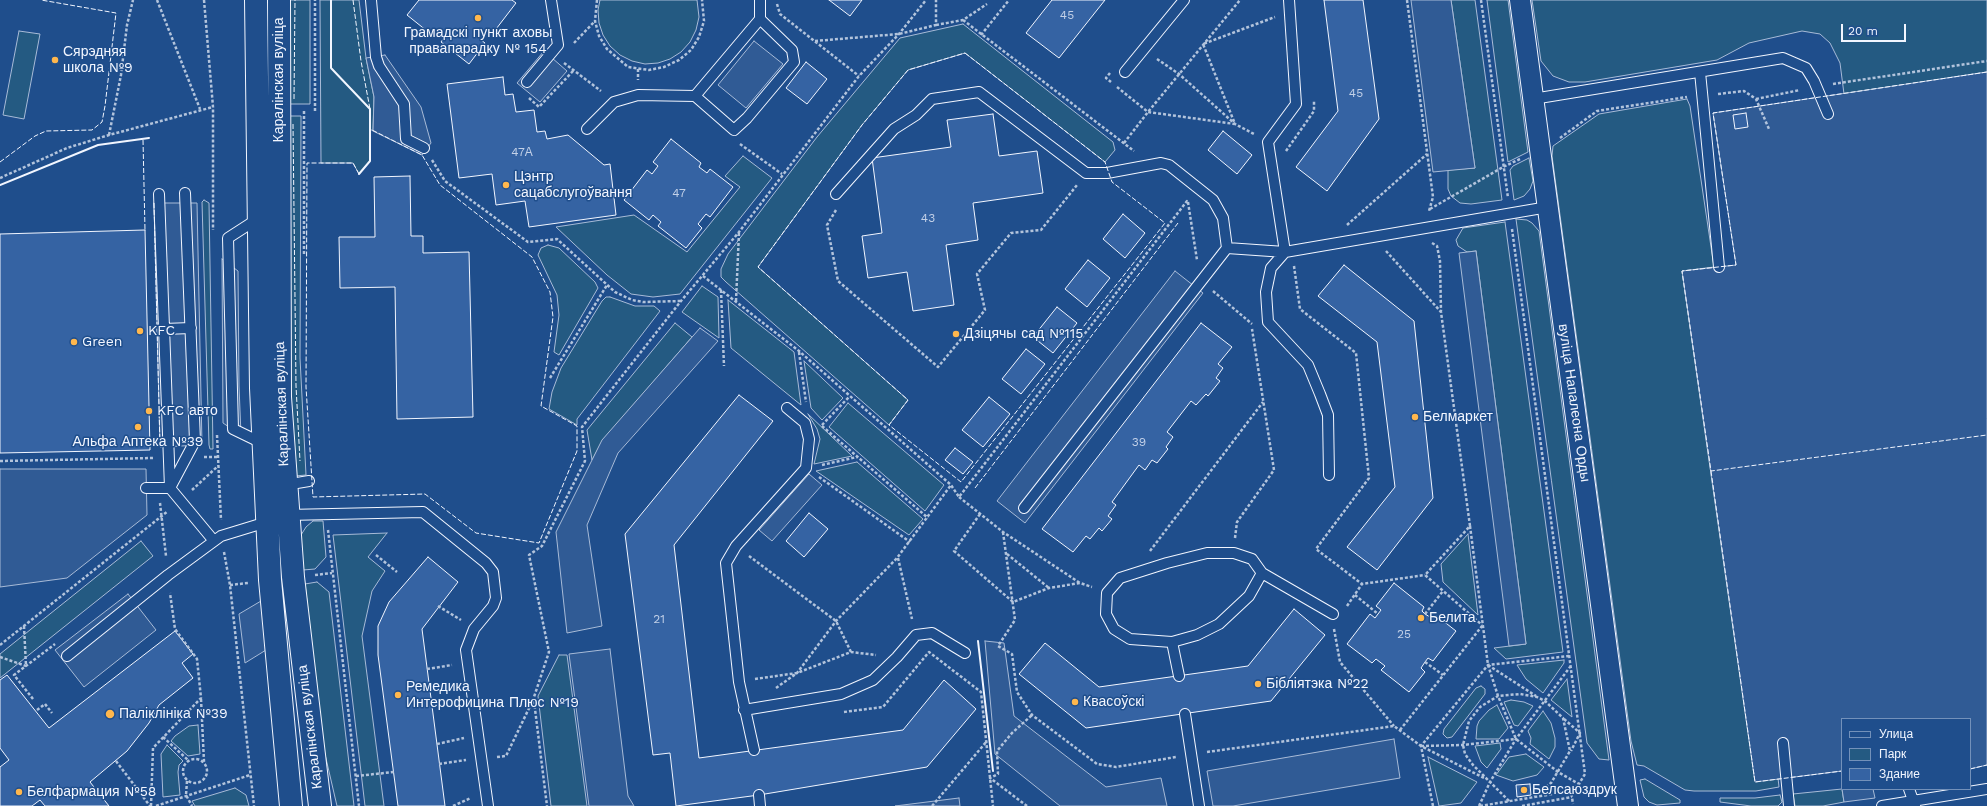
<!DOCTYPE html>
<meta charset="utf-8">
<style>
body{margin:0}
#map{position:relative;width:1987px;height:806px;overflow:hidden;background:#1f4e8c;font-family:"Work Sans",sans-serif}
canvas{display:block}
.legend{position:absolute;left:1841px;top:718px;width:130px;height:72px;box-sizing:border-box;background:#1f4e8c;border:1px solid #7391ba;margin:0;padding:5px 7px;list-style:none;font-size:12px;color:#f2f6ff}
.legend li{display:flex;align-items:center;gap:8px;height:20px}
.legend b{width:20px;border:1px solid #7391ba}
.scale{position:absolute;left:1841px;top:24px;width:65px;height:18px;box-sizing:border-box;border:2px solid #f2f6ff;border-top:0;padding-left:5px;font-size:12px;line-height:14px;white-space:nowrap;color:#f2f6ff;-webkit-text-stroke:3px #1f4e8c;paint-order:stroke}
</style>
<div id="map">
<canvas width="1987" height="806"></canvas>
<ul class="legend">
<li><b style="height:5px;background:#1f4e8c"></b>Улица</li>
<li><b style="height:11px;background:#245a82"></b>Парк</li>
<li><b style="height:11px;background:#3563a3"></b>Здание</li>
</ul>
<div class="scale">20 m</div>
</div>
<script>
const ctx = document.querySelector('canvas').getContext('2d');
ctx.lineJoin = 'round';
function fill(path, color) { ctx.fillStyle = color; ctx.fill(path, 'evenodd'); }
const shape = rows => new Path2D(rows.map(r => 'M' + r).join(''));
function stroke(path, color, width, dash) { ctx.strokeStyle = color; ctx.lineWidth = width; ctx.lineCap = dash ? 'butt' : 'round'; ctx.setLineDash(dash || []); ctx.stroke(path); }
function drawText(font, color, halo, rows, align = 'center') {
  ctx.font = font + ' "Work Sans",sans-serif'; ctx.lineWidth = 3; ctx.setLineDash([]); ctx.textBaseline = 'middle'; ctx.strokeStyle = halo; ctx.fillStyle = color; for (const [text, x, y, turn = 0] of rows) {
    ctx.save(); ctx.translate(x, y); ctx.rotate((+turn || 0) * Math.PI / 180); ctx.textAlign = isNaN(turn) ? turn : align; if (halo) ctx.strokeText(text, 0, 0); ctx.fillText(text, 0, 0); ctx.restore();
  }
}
const green = shape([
 [288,0,310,0,310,104,288,104,288,0],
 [320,0,359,0,366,58,374,97,373,131,370,129,370,161,359,174,353,163,321,163,320,0],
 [600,0,697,0,699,17,696,30,690,42,681,52,670,59,658,63,645,64,632,61,620,55,610,46,603,35,599,23,598,10,600,0],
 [1451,0,1475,0,1502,200,1471,204,1460,203,1451,196,1448,189,1448,170,1475,168,1451,0],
 [1487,0,1508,0,1528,152,1508,162,1487,0],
 [1532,0,1987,0,1987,72,1844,94,1840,63,1830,43,1820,34,1802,31,1749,43,1717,60,1585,82,1569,82,1553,76,1541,61,1532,0],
 [963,24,1113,142,1115,150,1105,162,965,53,908,70,862,125,758,267,908,400,889,425,726,282,721,277,721,269,728,254,817,137,900,38,963,24],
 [19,31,40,34,24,119,3,115,19,31],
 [1687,99,1690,106,1714,267,1682,271,1755,781,1778,778,1779,787,1756,791,1694,791,1685,790,1644,766,1637,765,1631,741,1552,156,1553,146,1599,114,1687,99],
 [288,116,301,116,300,358,306,475,295,476,291,419,288,116],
 [743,156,772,178,680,294,653,297,631,294,607,275,556,227,634,215,687,252,740,187,725,176,743,156],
 [1529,158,1533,181,1530,189,1524,196,1514,200,1510,170,1513,166,1529,158],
 [204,200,209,203,213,449,210,449,209,445,202,202,204,200],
 [1516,219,1527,220,1532,223,1539,231,1609,760,1599,759,1587,743,1516,219],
 [1505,222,1563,652,1506,659,1494,648,1526,644,1476,251,1467,252,1458,246,1456,240,1463,228,1505,222],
 [548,245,559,248,595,282,598,288,559,355,554,352,559,315,557,295,538,255,541,248,548,245],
 [702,286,718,297,719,338,682,312,702,286],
 [610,297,635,306,654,306,660,311,577,419,577,425,549,409,552,392,561,368,602,301,606,297,610,297],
 [728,300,794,352,801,405,731,348,728,300],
 [675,323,692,337,603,440,592,460,587,430,675,323],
 [804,361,843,398,822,420,811,408,804,361],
 [848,403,944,485,925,511,829,427,848,403],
 [808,414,852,456,814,464,820,439,817,429,808,414],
 [857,462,923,519,909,535,816,471,857,462],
 [313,521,323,521,326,557,315,569,303,570,301,535,306,527,313,521],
 [387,533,368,557,385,571,372,591,362,636,384,806,365,806,333,535,387,533],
 [1468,534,1478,615,1443,582,1441,564,1468,534],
 [141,541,153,556,0,678,0,654,141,541],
 [317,582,329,592,354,806,337,806,324,750,305,584,317,582],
 [559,655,567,655,587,806,551,806,538,696,559,655],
 [1564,660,1564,663,1543,693,1526,679,1517,665,1564,660],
 [1567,679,1572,717,1551,700,1567,679],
 [1481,686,1485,689,1485,694,1452,737,1447,738,1443,734,1444,729,1476,688,1481,686],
 [1511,700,1524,702,1533,706,1518,726,1514,725,1504,702,1511,700],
 [1497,705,1508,728,1499,739,1476,739,1477,726,1479,721,1489,710,1497,705],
 [1543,711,1551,723,1555,738,1555,747,1549,759,1530,744,1531,738,1528,731,1543,711],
 [198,725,200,754,188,756,171,741,175,736,189,726,198,725],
 [1500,743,1501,749,1487,768,1481,762,1475,746,1500,743],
 [167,745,183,761,179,765,178,772,180,795,163,797,161,754,167,745],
 [1526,754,1544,767,1537,775,1513,781,1496,775,1509,757,1526,754],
 [1428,757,1477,782,1461,803,1439,806,1428,757],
 [1645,779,1680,800,1680,803,1657,805,1649,802,1644,797,1640,780,1645,779],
 [235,788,246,795,249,806,195,806,192,801,235,788],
 [1842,789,1844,802,1823,806,1795,806,1793,794,1842,789],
 [1780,795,1782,802,1778,806,1751,806,1720,802,1720,798,1755,798,1780,795]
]);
const parking = shape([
 [1411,0,1451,0,1475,168,1433,172,1411,0],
 [754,41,783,64,746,108,718,85,754,41],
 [544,51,567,71,540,102,517,83,544,51],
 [385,55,421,107,431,143,422,155,373,131,374,97,366,58,385,55],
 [1987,72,1987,765,1970,769,1970,719,1842,719,1842,771,1755,782,1682,271,1736,265,1713,113,1987,72],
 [154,203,197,203,202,445,160,447,154,203],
 [1476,251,1526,644,1509,646,1459,253,1476,251],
 [222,259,238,271,239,386,241,435,223,423,222,259],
 [1175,271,1203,293,1025,523,997,501,1175,271],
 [700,328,718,341,618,453,587,525,602,626,567,633,556,532,602,440,700,328],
 [0,469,146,469,147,515,67,578,0,587,0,469],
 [809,474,822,485,772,541,759,530,809,474],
 [128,594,156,630,84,687,55,650,128,594],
 [261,601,266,650,245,663,239,614,261,601],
 [985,641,1004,643,1014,716,1106,787,1161,778,1167,806,1060,806,995,754,985,641],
 [610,649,628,796,634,806,589,806,569,654,610,649],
 [1394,739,1400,778,1233,806,1213,806,1207,771,1394,739],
 [1842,789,1873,789,1875,798,1844,802,1842,789],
 [959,798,960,806,895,806,959,798]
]);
const building = shape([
 [419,0,512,0,516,3,493,33,488,30,481,40,485,43,469,64,441,42,444,38,435,31,432,35,407,15,419,0],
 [829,0,862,0,850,16,829,0],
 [1052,0,1105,0,1059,58,1026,33,1052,0],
 [1324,0,1363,0,1379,119,1327,191,1296,167,1338,111,1324,0],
 [806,62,827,79,807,104,786,88,806,62],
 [503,77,505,95,513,94,516,112,534,110,537,132,545,131,547,139,568,135,604,165,610,164,616,215,529,227,525,201,496,205,492,174,459,178,447,84,503,77],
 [1746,113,1748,127,1735,129,1733,115,1746,113],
 [993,114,999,156,1037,151,1043,193,973,203,978,240,946,245,954,305,913,311,907,272,868,278,862,236,882,233,872,158,951,147,947,120,993,114],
 [1223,131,1252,155,1237,174,1208,150,1223,131],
 [671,139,701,163,699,167,707,173,710,169,733,187,710,217,706,214,698,224,702,228,686,248,658,226,661,222,653,215,649,220,624,200,647,170,652,174,658,166,653,162,671,139],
 [410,176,411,236,423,236,423,253,469,252,473,417,397,419,395,287,340,288,339,237,375,237,374,177,410,176],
 [1123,214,1145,233,1125,258,1103,239,1123,214],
 [145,230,150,450,0,453,0,234,145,230],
 [1088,260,1110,278,1087,307,1065,289,1088,260],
 [1344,265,1414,321,1433,498,1377,570,1347,547,1395,487,1377,342,1318,296,1344,265],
 [1057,307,1077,323,1053,353,1033,337,1057,307],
 [1201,323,1232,347,1218,364,1223,368,1216,378,1220,381,1208,396,1206,394,1196,405,1191,401,1167,432,1173,437,1166,447,1168,449,1157,463,1152,460,1145,470,1139,465,1112,502,1116,505,1108,516,1112,519,1102,531,1099,528,1090,539,1086,536,1073,552,1042,529,1201,323],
 [1026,349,1045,364,1021,394,1002,379,1026,349],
 [739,395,773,421,674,545,699,758,903,730,944,680,976,709,927,767,759,795,676,806,670,753,653,755,625,534,739,395],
 [989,397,1010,414,983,447,962,430,989,397],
 [955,448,973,462,963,474,945,460,955,448],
 [809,513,828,529,804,557,786,541,809,513],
 [428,557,458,582,422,629,445,806,398,806,378,655,378,626,389,602,428,557],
 [1394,583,1424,607,1422,611,1425,614,1430,617,1433,613,1456,631,1433,661,1428,658,1425,662,1421,668,1425,672,1409,692,1381,670,1385,666,1376,659,1372,663,1347,644,1370,614,1375,618,1381,610,1376,606,1394,583],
 [1294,609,1325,635,1271,701,1086,728,1019,674,1045,643,1099,687,1248,666,1294,609],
 [175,631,193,654,182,663,193,678,159,705,149,723,127,751,90,782,109,806,45,806,40,800,32,806,0,806,0,767,9,760,0,748,0,680,7,675,49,728,175,631],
 [1530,784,1531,795,1517,797,1516,785,1530,784]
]);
const path = shape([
 [157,0,200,109],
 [204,0,213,107,213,230],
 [597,0,595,21,599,36,607,49,628,67,649,70,664,67,679,60,691,50,699,37,704,21,702,0],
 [1407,0,1433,197,1429,211],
 [1481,0,1508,198],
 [777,4,780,14,859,76],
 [963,20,1134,151],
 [936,25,963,20,987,4],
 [981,35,1009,0],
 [815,41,899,34,936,25,936,0],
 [574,43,595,21],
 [1157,59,1179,74,1235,124,1254,134],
 [564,63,601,91],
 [638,69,638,80],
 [1110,73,1106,78,1111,82],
 [1833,84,1987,61],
 [1117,87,1148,112,1235,124,1203,44,1275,17],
 [1718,94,1744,91,1756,99,1769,129],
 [529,98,539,107,574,70],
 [1756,99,1800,90],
 [315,111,315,0],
 [109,135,121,75,127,25,133,0],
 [1560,138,1597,111,1687,97],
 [1124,143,1148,112,1240,0],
 [740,144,782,174],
 [1286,151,1314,111,1314,101],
 [432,160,445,181,528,242,557,239,615,292,632,300,643,302,681,301],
 [0,178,67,148,109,135,213,107],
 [1188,202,1197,260],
 [1430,209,1503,167,1520,159],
 [836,210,827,225,838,281,938,367,985,310,977,274,1011,233,1041,230,1077,185],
 [1347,225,1427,154],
 [1512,229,1585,774,1579,784,1571,791,1573,804],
 [1432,243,1437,246,1440,261,1441,311],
 [1386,251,1441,312,1470,526,1425,575,1482,625],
 [304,254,304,111],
 [1294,266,1300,309,1356,353,1369,478,1316,549,1362,584,1425,575],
 [703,276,799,351,951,485,959,497,1187,201,1189,202],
 [721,290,724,366],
 [1213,291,1252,324],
 [736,301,739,232],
 [799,352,806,402],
 [550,378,607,285],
 [822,425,849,397],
 [822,426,928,518],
 [217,435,221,520],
 [204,457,217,457],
 [0,461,153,458],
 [822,465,857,457],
 [819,477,910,542],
 [192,490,218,466],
 [959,497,1003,532,1080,583],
 [160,503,166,556],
 [980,514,954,551,1013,602,1049,588,1080,583,1092,587],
 [1470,526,1488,665,1498,696,1516,739,1558,772,1579,784],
 [328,530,359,806],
 [1003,532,1015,620,998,646,1012,654,1017,692,1032,715,1097,764,1116,767,1176,757],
 [1235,538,1237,522,1274,470,1252,329],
 [1150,551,1263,402],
 [224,552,230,585,254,806],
 [1007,554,1049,588],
 [376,555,397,572],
 [749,556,836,621,851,652],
 [898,558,912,619],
 [315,575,332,573],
 [230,585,248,583],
 [1355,595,1378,614],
 [438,606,461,620],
 [1347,606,1362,584],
 [1425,614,1443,591],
 [24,626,26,666],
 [1334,629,1340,662,1394,726],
 [0,645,168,511],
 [0,657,26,666],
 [1425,662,1443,675],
 [1488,665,1536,696],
 [427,669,452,665],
 [755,679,797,673,851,652,876,655],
 [776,688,797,673,836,621,897,558,951,485],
 [33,699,14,675,55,644],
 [201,699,204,762],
 [534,701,547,806],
 [37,710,45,704,52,713],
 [844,712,883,707,929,652,981,692,993,806],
 [1564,719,1580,733,1571,751],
 [1400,730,1482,626],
 [163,737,188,760],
 [437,744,464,738],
 [1421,746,1463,745,1516,739],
 [1207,752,1394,726,1421,746,1486,779],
 [497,757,506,756,533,700,549,652,529,555,542,546,585,461,582,427,681,301,739,232,859,76,899,34,926,0],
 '183 771a12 12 0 1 1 24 0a12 12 0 1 1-24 0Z',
 [116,761,150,806],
 [439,764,466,760],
 [356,776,394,772],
 [187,781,186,795,192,806],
 [1509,801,1473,765,1465,754,1463,745,1469,721,1480,707,1498,696,1520,694,1537,697,1545,701,1563,718,1570,751,1551,783,1534,797],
 [151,806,153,748,201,698,197,659,175,629,170,593],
 [156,806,250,775],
 [453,806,471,798],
 [932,806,987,741],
 [1027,806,990,778,998,774,997,751,1012,733,1032,715],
 [1433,806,1421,746,1488,665,1569,656],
 [1479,806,1490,782,1516,739,1570,667],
 [1480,806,1571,791],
 [1522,806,1572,797]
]);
const service = shape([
 [371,0,376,57,379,66,404,104,406,139,424,148],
 [1289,0,1296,104,1268,142,1285,252,1271,268,1266,292,1268,322,1308,365,1320,394,1328,415,1329,475],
 [1125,72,1184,0],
 [1700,72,1719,267],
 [527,82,558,45,551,0],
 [695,96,760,19,760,0],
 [1533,99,1783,58,1806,68,1814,81,1828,114],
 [587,129,614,102,638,95,695,96,734,130,747,118,794,62,792,50,760,19],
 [159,194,170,488,214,541],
 [836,194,894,129,916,115,932,99,979,92,1086,173,1107,173,1161,163,1169,165,1213,200,1223,218,1227,248,1024,508],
 [259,218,228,238,233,429,264,444],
 [1227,248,1285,252,1548,207],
 [164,329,191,328],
 [297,483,309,481],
 [146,488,170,488],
 [170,488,195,441,185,193],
 [287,515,423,512,486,563,493,572,496,598,493,606,474,629,466,650,488,806],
 [1262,573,1252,559,1234,553,1207,553,1167,563,1120,578,1107,593,1106,614,1114,629,1130,639,1172,642,1197,635,1219,624,1249,596,1262,573,1333,614],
 [1172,642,1179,676],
 [67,656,168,575,221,536,270,521],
 [744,710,841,694,873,680,897,657,916,635,932,633,965,653],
 [1185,714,1199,806],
 [1783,743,1789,806],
 [754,750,739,682,726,563,736,546,806,468,809,439,805,423,787,408],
 [1909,789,1915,806],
 [759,795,760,806],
 [1882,806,1987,789]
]);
const minor = shape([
 [1520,0,1628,806]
]);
const secondary = shape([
 [256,0,261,388,270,580,291,806],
 [279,0,280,397,293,577,320,806]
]);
const fence = shape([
 [353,0,361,61,370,109],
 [965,53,1105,162,1112,182,1165,223,961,482,889,425,908,400,758,267,862,125,908,70,965,53],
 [1987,72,1713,113,1736,265,1682,271,1711,471,1987,435],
 [294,99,295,0],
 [293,124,296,386,300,461],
 [143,140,145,230],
 [0,162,35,136,46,131,92,130,102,122,105,106,116,13,41,0],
 [359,174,353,163,307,163,306,387,313,497,425,494,476,533,539,543,577,451,577,426,541,406,553,317,550,292,532,257,440,185,422,155,370,129],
 [154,203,160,447],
 [1711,471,1755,782,1842,771],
 [975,488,1178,223],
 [1970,769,1987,765]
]);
const wall = shape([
 [331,0,331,68,370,109,370,161,359,174],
 [0,185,98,145,149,138],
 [978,641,993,771]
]);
const markers = [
 [478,18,4,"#ffb74d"],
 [55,60,4,"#ffb74d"],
 [506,185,4,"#ffb74d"],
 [140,331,4,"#ffb74d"],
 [956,334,4,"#ffb74d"],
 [74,342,4,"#ffb74d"],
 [149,411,4,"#ffb74d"],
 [1415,417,4,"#ffb74d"],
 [138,427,4,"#ffb74d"],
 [1421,618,4,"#ffb74d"],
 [1258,684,4,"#ffb74d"],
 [398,695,4,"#ffb74d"],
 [1075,702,4,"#ffb74d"],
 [110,714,5,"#ffb74d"],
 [1524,790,4,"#ffb74d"],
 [19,792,4,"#ffb74d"]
];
const numberNames = [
 ["45",1067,15],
 ["45",1356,93],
 ["47А",522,152],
 ["47",679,193],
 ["43",928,218],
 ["39",1139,442],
 ["21",659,619],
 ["25",1404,634]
];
const poiNames = [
 ["Грамадскі пункт аховы",478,33,"center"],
 ["правапарадку № 154",478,49,"center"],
 ["Сярэдняя",63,52],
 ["школа №9",63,68],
 ["Цэнтр",514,177],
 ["сацабслугоўвання",514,193],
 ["KFC",148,331],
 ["Дзіцячы сад №115",964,334],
 ["Green",82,342],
 ["KFC авто",157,411],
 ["Белмаркет",1423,417],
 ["Альфа Аптека №39",138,442,"center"],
 ["Белита",1429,618],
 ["Бібліятэка №22",1266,684],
 ["Ремедика",406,687],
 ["Интерофицина Плюс №19",406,703],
 ["Квасоўскі",1083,702],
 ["Паліклініка №39",119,714],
 ["Белсаюздрук",1532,790],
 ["Белфармация №58",27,792]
];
const streetNames = [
 ["Каралінская вуліца",279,80,-90],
 ["вуліца Напалеона Орды",1574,403,82],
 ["Каралінская вуліца",282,404,-92],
 ["Каралінская вуліца",310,727,-97]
];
fill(green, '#245a82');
stroke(green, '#a8bbd7', 1);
fill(parking, '#305b95');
stroke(parking, '#a8bbd7', 1);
fill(building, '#3563a3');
stroke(building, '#f2f6ff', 1);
stroke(service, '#f2f6ff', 12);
stroke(minor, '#f2f6ff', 22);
stroke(secondary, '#f2f6ff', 24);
stroke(path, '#b3c4dc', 2.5, [3, 2]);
stroke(service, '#1f4e8c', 10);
stroke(minor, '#1f4e8c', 20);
stroke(secondary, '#1f4e8c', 22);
stroke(fence, '#f2f6ff', 1, [5, 2]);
stroke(wall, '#f2f6ff', 2);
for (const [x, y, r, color] of markers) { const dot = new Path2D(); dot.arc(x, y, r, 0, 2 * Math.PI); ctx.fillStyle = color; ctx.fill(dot); stroke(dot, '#1f4e8c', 1.5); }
drawText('12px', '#c3d1e8', null, numberNames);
drawText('14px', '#f2f6ff', '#1f4e8c', poiNames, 'left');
drawText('14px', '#f2f6ff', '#1f4e8c', streetNames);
</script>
